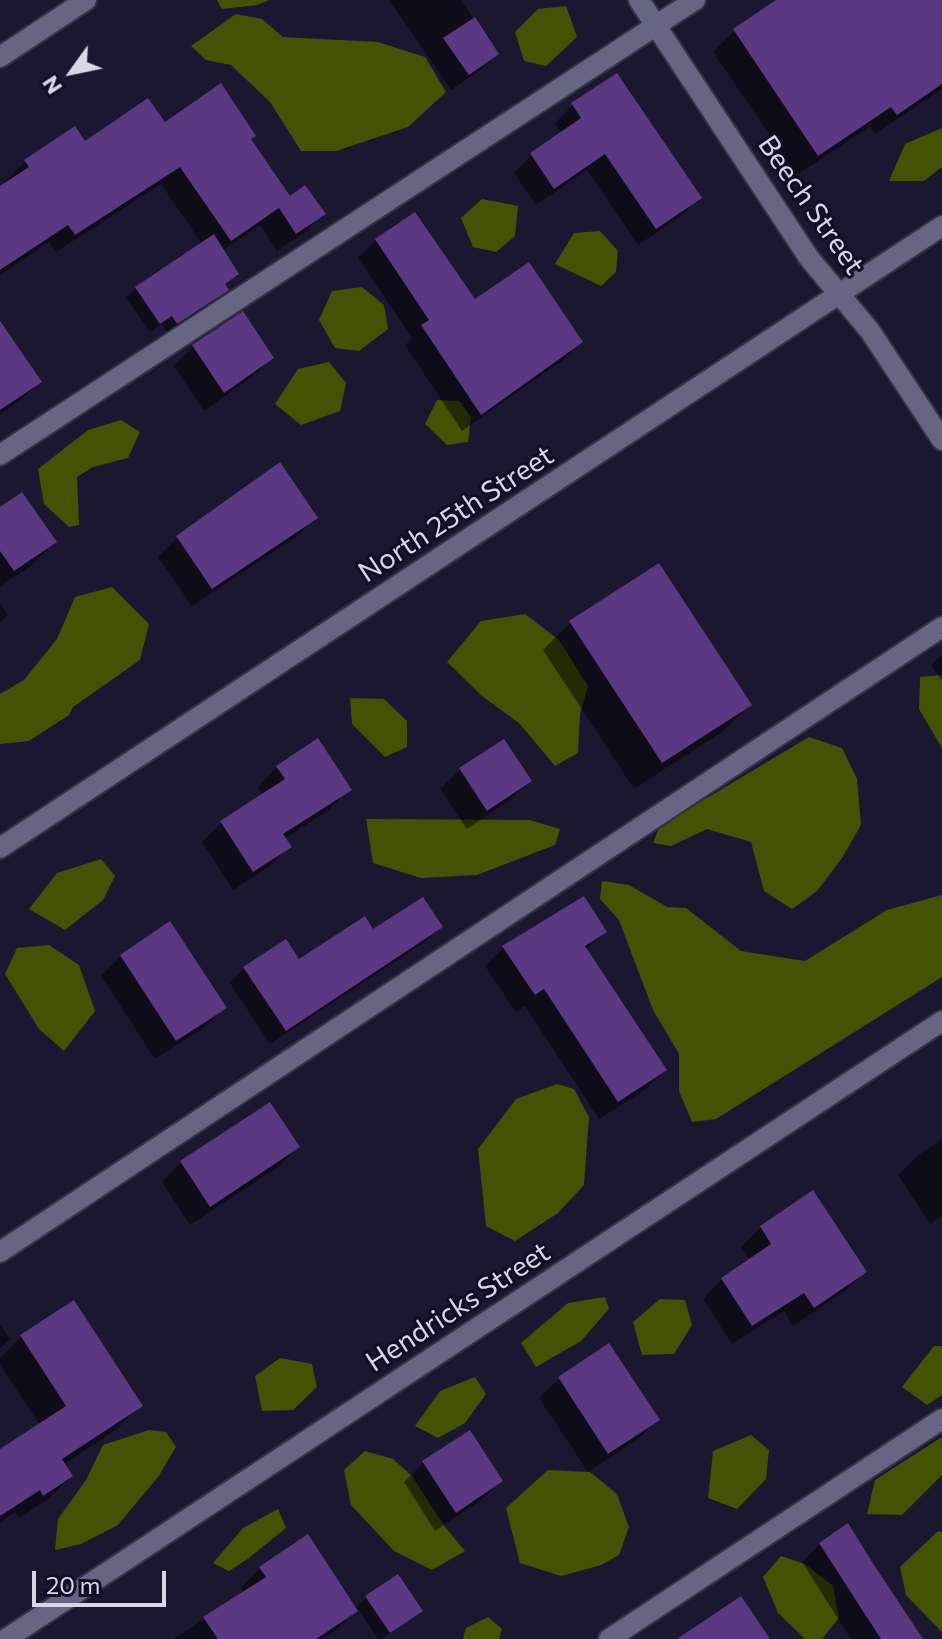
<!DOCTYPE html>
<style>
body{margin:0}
#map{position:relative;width:942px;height:1639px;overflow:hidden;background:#1b1730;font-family:Commissioner,sans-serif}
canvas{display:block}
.north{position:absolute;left:32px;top:32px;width:80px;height:80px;-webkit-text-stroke:6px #120e26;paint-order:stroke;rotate:237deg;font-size:22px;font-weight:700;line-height:32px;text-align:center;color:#d8d7e8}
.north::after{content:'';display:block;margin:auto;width:28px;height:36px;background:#d8d7e8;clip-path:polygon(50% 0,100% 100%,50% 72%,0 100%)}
.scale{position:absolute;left:32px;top:1571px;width:134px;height:36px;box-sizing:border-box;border:4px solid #d8d7e8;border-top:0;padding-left:10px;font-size:24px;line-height:28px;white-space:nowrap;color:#d8d7e8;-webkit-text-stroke:6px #120e26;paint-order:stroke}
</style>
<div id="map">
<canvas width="942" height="1639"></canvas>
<div class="north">N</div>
<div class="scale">20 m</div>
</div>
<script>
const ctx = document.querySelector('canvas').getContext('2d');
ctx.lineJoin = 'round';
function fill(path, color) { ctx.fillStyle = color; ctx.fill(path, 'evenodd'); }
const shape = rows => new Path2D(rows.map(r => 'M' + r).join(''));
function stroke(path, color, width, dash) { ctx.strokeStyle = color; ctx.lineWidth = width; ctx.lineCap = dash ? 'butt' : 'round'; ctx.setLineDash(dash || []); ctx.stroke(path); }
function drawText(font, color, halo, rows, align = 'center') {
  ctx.font = font + ' Commissioner,sans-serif'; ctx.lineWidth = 6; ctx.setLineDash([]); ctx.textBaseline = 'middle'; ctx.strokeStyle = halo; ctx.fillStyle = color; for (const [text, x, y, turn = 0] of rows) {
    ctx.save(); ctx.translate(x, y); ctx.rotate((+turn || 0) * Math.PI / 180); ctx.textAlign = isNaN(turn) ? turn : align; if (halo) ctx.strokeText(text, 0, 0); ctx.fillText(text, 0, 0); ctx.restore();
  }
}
const forest = shape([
 [217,0,269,0,257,5,222,9],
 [566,6,577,37,546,66,524,61,515,32,538,9],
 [236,14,262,19,283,37,378,42,425,57,446,92,408,127,336,151,301,151,270,102,231,65,206,60,191,46],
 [942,128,942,167,924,181,889,181,905,144],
 [482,199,518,206,515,236,496,252,473,247,461,218],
 [600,231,618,251,616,272,601,286,555,264,574,233],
 [362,287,384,305,388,329,359,351,335,348,319,320,332,291],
 [329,362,346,383,340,411,301,425,275,404,298,369],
 [437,400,459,401,471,417,468,442,447,445,425,424],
 [121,420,140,432,128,458,93,467,77,477,79,525,69,527,44,504,38,469,88,430],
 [112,587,149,624,140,660,73,707,69,715,29,741,0,744,0,694,24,680,57,639,75,597],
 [525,614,559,640,588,686,580,714,578,753,555,766,519,723,482,696,447,662,481,621],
 [942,675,942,748,919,709,920,677],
 [350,698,384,699,407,721,407,747,385,757,352,724],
 [809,737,842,748,857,779,861,825,842,858,817,891,792,909,764,891,751,842,707,829,671,846,653,843,660,826],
 [366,819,530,820,560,829,555,845,477,875,421,878,373,863],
 [101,859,115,876,103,900,65,930,29,909,57,873],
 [602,881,629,885,667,907,686,908,741,951,805,961,887,910,942,895,942,977,716,1119,692,1122,679,1091,679,1054,653,1010,619,920,600,899],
 [49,945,79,965,95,1011,64,1051,39,1029,5,974,17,948],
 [557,1084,574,1089,589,1117,584,1185,558,1213,515,1241,486,1226,478,1149,516,1099],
 [605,1297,609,1309,581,1341,536,1367,521,1343,568,1303],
 [660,1299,685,1300,692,1325,674,1354,642,1355,633,1322],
 [934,1346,942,1346,942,1395,927,1405,902,1387],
 [280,1358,312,1364,317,1387,293,1410,262,1411,255,1376],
 [475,1377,486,1394,465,1423,438,1438,415,1426,440,1391],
 [149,1430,166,1432,176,1447,158,1477,118,1525,81,1544,55,1550,58,1519,86,1480,103,1445],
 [751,1435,769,1450,766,1479,737,1509,708,1498,713,1451],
 [942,1437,942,1475,902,1515,867,1514,875,1480],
 [365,1451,393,1459,412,1476,445,1527,465,1551,432,1570,394,1551,351,1505,344,1470],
 [548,1470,590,1472,617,1494,629,1527,619,1555,601,1565,561,1576,520,1563,506,1508],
 [278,1509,286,1528,249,1558,229,1571,213,1563,243,1528],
 [938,1531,942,1532,942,1632,906,1595,900,1567],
 [781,1556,805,1564,833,1586,839,1618,822,1639,805,1639,778,1613,763,1577],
 [488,1617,502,1629,499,1639,463,1639,466,1628]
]);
const shadow = shape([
 [389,0,461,0,497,53,480,70,451,90],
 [779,0,942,0,942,89,875,134,870,126,797,175,713,52,734,31],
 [573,105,699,198,681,216,638,245,587,170,536,205,514,173,532,155,562,134,555,123],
 [164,125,249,140,289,199,323,214,305,232,277,251,260,225,222,251,237,274,223,286,226,290,216,299,167,332,162,324,150,332,126,298,136,288,202,244,161,184,56,252,49,242,0,275,0,189,9,183,7,180,25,162,84,144],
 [376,240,474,302,581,342,563,360,462,431,405,345,412,338,358,258],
 [243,314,272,358,252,377,204,411,174,366,193,347],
 [0,324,39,382,21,400,0,414],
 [0,510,54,542,31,566,0,586],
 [316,517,296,537,192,606,158,557,178,537],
 [0,603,8,615,0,622],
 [570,623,749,705,722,732,634,789,543,650],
 [942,654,942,681,931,665],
 [503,741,530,781,510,800,467,829,440,789,460,770],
 [277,767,349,789,330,809,284,839,289,847,270,866,233,890,202,842,221,823,263,795,258,787],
 [440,927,425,942,270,1044,230,983,244,968,298,962,373,932],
 [605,931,585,951,664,1070,646,1089,599,1119,525,1006,516,1012,485,966,504,947],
 [121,956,224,1008,205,1027,155,1059,101,976],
 [942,1139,942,1216,930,1224,898,1175,917,1156],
 [298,1147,278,1167,190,1225,162,1182,181,1162],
 [813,1193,865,1272,845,1291,793,1326,784,1311,732,1344,703,1299,722,1279,750,1260,741,1247,761,1227],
 [74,1303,140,1405,117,1429,63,1465,71,1476,47,1500,19,1518,15,1512,0,1522,0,1451,40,1425,0,1365,0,1358,21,1337],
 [0,1324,10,1339,0,1349],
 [609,1346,658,1419,638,1439,588,1472,539,1398,559,1379],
 [423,1463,501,1481,481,1500,435,1531,404,1482],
 [820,1544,921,1639,851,1639,802,1562],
 [260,1568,355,1609,366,1597,398,1577,420,1611,382,1639,378,1639,358,1609,336,1630,323,1639,173,1639,244,1593,241,1588]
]);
const building = shape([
 [776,0,942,0,942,84,897,115,891,107,818,156,733,29],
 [475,17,499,54,469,75,443,38],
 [617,73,702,198,656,229,605,154,554,189,530,153,581,118,571,103],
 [221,83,256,136,251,139,290,196,305,185,326,214,296,234,279,208,231,241,180,167,75,235,68,225,0,270,0,186,29,167,24,160,75,126,85,141,148,98,165,122],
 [415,212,475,299,529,262,583,342,481,415,421,325,429,320,375,239],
 [214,234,239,274,225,284,229,290,177,324,172,316,160,324,135,287],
 [243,311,274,358,224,393,192,345],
 [0,321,42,382,0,410],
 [280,462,318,518,212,589,176,536],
 [22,492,57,542,14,571,0,551,0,507],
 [659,563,752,705,662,763,569,621],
 [318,738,352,790,283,834,292,847,253,872,220,821,285,779,276,766],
 [504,739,532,781,487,811,459,768],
 [584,896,607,932,585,946,667,1070,618,1102,544,989,535,995,502,946],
 [423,897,443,927,286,1031,243,967,286,939,299,959,365,916,373,929],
 [170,921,227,1008,176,1041,120,955],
 [270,1102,300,1147,210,1207,180,1161],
 [813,1190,867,1272,814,1308,804,1293,752,1326,721,1278,771,1244,760,1226],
 [74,1300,143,1406,62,1459,73,1476,43,1496,40,1490,0,1516,0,1449,66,1406,20,1335],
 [609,1343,660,1420,608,1454,558,1377],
 [470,1430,503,1481,456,1513,422,1461],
 [848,1523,874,1565,923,1639,881,1639,819,1543],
 [308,1534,358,1611,316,1639,218,1639,203,1617,266,1577,259,1567],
 [398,1574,423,1611,390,1633,365,1596],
 [741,1596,770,1639,677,1639]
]);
const lane = shape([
 [0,455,695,0],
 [0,1252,942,627],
 [609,1639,942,1419]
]);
const street = shape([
 [639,0,809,258,870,331,942,440],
 [0,57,86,0],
 [6,1639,942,1021]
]);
const secondary = shape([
 [0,848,942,226]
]);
const streetNames = [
 ["Beech Street",811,205,55],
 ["North 25th Street",456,514,-33],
 ["Hendricks Street",458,1307,-33]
];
fill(forest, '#455205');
fill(shadow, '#0007');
fill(building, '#5a3982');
stroke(lane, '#353245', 24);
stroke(street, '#353245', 24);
stroke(secondary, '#353245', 24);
stroke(lane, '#686483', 20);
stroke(street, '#686483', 20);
stroke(secondary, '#686483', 20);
drawText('28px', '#d8d7e8', '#120e26', streetNames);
</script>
